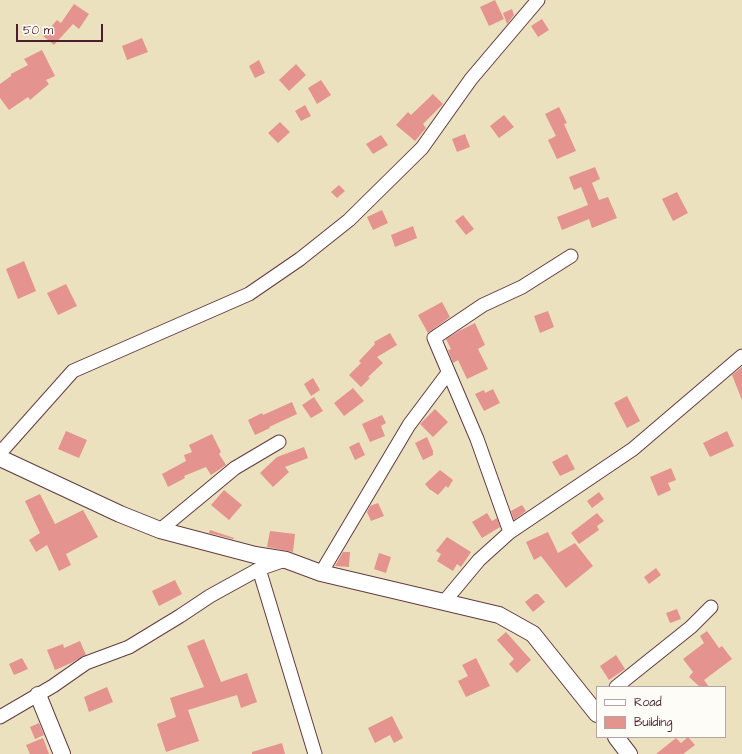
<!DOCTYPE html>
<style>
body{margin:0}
#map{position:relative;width:742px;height:754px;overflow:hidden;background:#ebe1bf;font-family:"Architects Daughter",sans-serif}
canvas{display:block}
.legend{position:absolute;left:596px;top:686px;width:130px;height:52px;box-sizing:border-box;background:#fdfcf7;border:1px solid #b5a4a5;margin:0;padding:5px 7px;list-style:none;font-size:12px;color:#4a1f2b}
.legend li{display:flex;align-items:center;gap:8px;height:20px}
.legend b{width:20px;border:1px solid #b5a4a5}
.scale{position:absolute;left:16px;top:24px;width:87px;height:18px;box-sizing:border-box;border:2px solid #4a1f2b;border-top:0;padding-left:5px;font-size:12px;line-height:14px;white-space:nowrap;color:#4a1f2b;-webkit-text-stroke:3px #fdfcf7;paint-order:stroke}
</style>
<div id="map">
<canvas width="742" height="754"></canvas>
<ul class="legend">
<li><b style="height:5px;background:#fff"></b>Road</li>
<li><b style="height:11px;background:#e4938f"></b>Building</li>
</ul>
<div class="scale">50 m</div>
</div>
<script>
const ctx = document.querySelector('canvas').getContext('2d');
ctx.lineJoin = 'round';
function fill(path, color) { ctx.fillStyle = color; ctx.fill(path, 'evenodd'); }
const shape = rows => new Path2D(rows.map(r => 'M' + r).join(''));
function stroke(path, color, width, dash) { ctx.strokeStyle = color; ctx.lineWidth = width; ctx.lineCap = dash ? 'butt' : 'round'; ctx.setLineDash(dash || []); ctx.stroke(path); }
const building = shape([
 [495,0,504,19,489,26,480,7],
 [74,4,89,14,79,29,73,24,54,45,43,36,57,20,61,23],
 [512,9,514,15,507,24,503,13],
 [542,19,549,30,538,37,531,26],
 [142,38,148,52,127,60,122,46],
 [42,50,55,76,46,80,49,84,30,100,28,97,9,110,0,98,0,84,11,76,11,74,28,65,24,59],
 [259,60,265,73,255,78,249,66],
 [296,64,306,75,289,91,279,80],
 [321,80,331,95,317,104,308,88],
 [433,94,443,104,423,124,426,128,415,141,396,125,408,112,411,115],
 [305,105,311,116,301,121,295,111],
 [559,107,567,123,564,124,576,151,557,159,548,140,556,136,545,114],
 [504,115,514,127,499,138,490,126],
 [280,122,290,132,278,143,268,133],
 [465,134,470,147,457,152,452,139],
 [381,135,388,145,373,154,366,144],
 [595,167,600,179,592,183,599,200,608,197,617,218,592,228,589,219,562,230,557,217,588,205,581,187,574,190,569,177],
 [339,185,345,191,337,198,331,192],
 [677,192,688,213,673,221,662,199],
 [382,210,388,223,373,230,367,217],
 [463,215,474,229,466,235,455,221],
 [413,226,417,238,395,247,391,235],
 [24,261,36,291,18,299,6,269],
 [66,284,77,306,58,315,47,293],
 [442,302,450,317,428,333,418,315],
 [548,311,554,327,540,333,534,316],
 [475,323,485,345,478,349,488,369,467,379,458,360,453,363,448,350,451,349,446,339,459,331],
 [390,333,397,345,377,357,383,363,368,377,370,378,361,387,349,375,361,363,359,361,375,344,374,342],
 [742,367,742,400,732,375],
 [313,378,320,390,311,396,304,384],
 [353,388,364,401,344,416,334,403],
 [493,389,500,403,484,411,475,394,484,390,485,393],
 [627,396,640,421,627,428,614,403],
 [314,397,323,411,311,418,302,405],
 [292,402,297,414,269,427,270,428,255,435,248,420,262,413,263,415],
 [435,409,448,422,433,437,420,424],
 [382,415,386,423,381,426,385,436,370,442,362,424],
 [66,431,87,440,79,458,58,449],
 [727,431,734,446,710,457,703,443],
 [212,434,221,452,219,454,226,465,211,475,206,467,184,476,185,478,168,487,162,474,186,461,184,455,192,452,189,445],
 [427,437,433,451,433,455,423,460,415,443],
 [359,442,365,455,355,460,349,447],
 [304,447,308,458,285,467,289,472,273,487,260,473,277,457],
 [567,454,575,469,560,476,552,462],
 [671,468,676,480,668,483,671,490,658,496,650,477],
 [440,470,453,480,448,488,446,486,438,495,431,490,430,490,425,484],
 [224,490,242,505,229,520,211,505],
 [599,492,604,499,592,508,587,501],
 [40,494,55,524,83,510,98,537,66,554,71,565,59,571,47,545,36,552,29,540,40,533,25,501],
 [378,503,384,516,371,521,367,512,370,506],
 [522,505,526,511,514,520,511,511],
 [487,513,492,521,497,518,500,527,482,538,472,522],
 [597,513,604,521,597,526,599,530,579,544,571,533],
 [210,530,234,538,233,539,209,533],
 [270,531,295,534,293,552,267,547],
 [548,532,558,553,575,543,593,566,566,588,541,556,534,560,526,542],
 [447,537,471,552,461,567,457,564,453,571,437,561,441,554,436,551],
 [343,552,350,552,349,567,335,566],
 [379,553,391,557,386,573,374,569],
 [656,568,661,575,649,584,644,577],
 [175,580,182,594,159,606,152,591],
 [535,594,538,594,545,602,533,612,525,602],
 [677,609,681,619,670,623,666,613],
 [707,631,719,648,722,646,732,659,704,680,709,687,700,687,689,677,693,672,683,659,704,643,700,636],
 [506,632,531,660,517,673,509,664,514,659,497,640],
 [204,639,221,682,247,673,257,702,241,708,237,695,188,710,199,741,166,752,157,724,176,717,170,698,204,687,187,646],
 [80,641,86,655,71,663,55,670,47,650,63,644,64,648],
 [616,655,625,669,609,680,600,666],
 [22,658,28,669,14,675,9,664],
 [476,658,490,686,466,697,458,681,468,676,462,665],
 [107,687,113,702,89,712,84,697],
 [392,716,403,738,394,743,390,735,375,743,368,728],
 [39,723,44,735,35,739,30,727],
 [688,737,695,745,683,754,656,754,676,738,681,743],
 [43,738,49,754,30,754,26,745],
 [282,743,285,754,252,754,252,752]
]);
const minor = shape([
 [0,453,73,371,249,294,300,259,349,220,422,148,471,79,538,0],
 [160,530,235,468,279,442],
 [510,532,477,439,434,338,483,305,522,287,571,256],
 [259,569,315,754],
 [321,573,409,425,448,373],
 [444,602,479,560,510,532,633,449,742,356],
 [616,687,691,627,711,607],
 [0,717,53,686,86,663,129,647,180,616,210,596,259,569,285,560]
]);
const tertiary = shape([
 [0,458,120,514,160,530,255,555,286,560,321,573,499,615,533,634,597,714],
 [38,695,62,754],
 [616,737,629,754]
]);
fill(building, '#e4938f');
stroke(minor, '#623c41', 15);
stroke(tertiary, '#623c41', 18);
stroke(minor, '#fff', 13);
stroke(tertiary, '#fff', 16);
</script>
